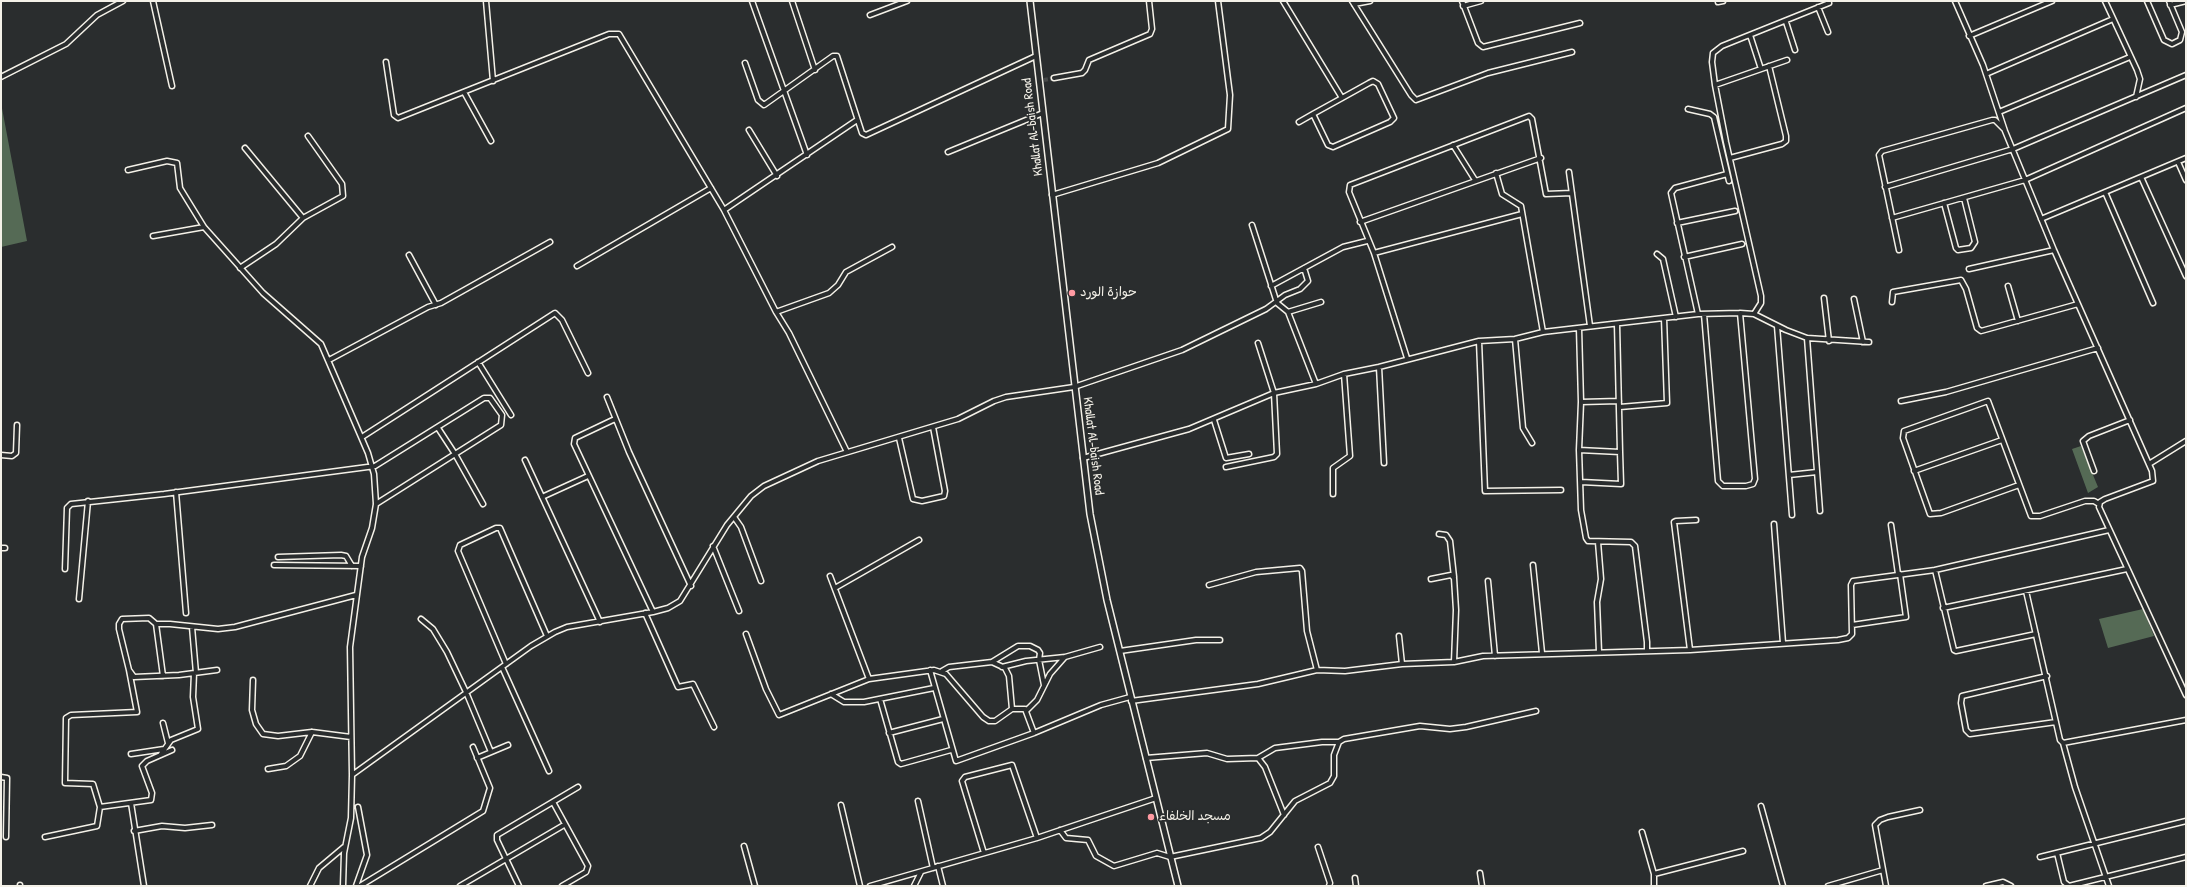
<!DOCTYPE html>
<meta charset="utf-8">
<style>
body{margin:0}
#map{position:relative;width:2187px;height:887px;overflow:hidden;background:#2a2d2e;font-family:"Patrick Hand",sans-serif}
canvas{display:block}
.frame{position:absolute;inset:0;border:2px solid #f4f1e8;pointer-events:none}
</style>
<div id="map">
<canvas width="2187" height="887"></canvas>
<div class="frame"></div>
</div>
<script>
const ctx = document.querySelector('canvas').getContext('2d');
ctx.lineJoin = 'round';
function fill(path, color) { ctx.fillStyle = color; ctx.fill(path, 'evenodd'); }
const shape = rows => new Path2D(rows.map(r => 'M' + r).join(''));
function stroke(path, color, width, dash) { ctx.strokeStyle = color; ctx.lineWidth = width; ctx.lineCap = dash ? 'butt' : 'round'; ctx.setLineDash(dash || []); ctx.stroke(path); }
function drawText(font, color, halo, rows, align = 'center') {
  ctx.font = font + ' "Patrick Hand","Playpen Sans Arabic",sans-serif'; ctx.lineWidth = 3.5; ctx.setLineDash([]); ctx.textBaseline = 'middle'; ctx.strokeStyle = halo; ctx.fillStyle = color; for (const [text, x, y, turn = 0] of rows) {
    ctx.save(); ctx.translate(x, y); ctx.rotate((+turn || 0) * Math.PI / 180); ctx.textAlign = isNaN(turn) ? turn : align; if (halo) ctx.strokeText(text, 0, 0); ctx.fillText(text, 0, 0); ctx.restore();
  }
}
const green = shape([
 [1,103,27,241,1,247],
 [2081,446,2098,487,2088,493,2072,449],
 [2143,609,2154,636,2108,648,2099,619]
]);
const minorTunnel = shape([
 [1044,80,1054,78]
]);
const minor = shape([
 [153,1,172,86],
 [486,1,493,81],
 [752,1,807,155],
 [792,1,815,70],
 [1283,1,1342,98],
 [1352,1,1411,95,1416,100,1488,73,1572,52],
 [1462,1,1478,43,1483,47,1580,23],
 [1955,1,1983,65,2005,131,2054,250,2152,471,2153,481,2105,499,2100,502,2099,507,2186,695],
 [2105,1,2137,70,2140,79,2136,97],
 [2147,1,2164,40,2172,44,2180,40,2182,32,2169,1],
 [1718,2,1723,1],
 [1354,4,1370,1],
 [2170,5,2186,1],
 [1463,6,1481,1],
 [1818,7,1828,32],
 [870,15,907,1],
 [1786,22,1795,50],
 [1750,35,1761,69],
 [1969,36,2052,1],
 [386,62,394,115,398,118,609,34,619,34,724,210,776,312,789,333,847,452],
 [745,63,758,100,764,105,833,56,837,56,862,133,866,135,1036,56],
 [1986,74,2113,19],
 [1,77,66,44,97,15,123,1],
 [1054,78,1082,73,1085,70,1089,60,1150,34,1152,29,1149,1],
 [1715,85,1787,60],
 [464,92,491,141],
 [1688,109,1710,114,1714,117,1729,181],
 [1999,112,2130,57],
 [1299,122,1313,114,1342,98,1369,83,1373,81,1378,84,1394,118,1390,122,1333,147,1328,145,1313,114],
 [749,130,777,176],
 [1453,145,1475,180],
 [245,148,303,218],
 [948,152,1043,113],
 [1730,158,1782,144,1786,141,1786,136,1769,66],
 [2178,162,2186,180],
 [128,170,167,161,177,163,180,188,204,227,263,293,321,344,368,453,374,474,376,504,372,528,362,557,350,647,352,775],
 [1569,172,1590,326],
 [1496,173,1502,194,1521,206,1543,332],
 [2141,177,2186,276],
 [1885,187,2013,149,2186,75],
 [2105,192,2153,303],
 [1052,195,1158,163,1228,129,1230,95,1218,1],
 [1944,203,1956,248,1958,250,1971,248,1975,242,1964,198],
 [724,210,857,120],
 [1892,218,2025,180,2186,108],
 [2041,219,2186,158],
 [1360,222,1541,158],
 [1677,223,1735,211],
 [1252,225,1277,303,1288,312,1316,384],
 [153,236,204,227],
 [1899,250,1879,155,1882,151,1992,120,1995,120,2004,129],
 [1374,253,1522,214],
 [1657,254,1663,259,1676,317],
 [409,255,436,305],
 [1684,257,1742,244],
 [577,266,711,188],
 [240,268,276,244,303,218,343,196,342,184,308,136],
 [1969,269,2054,250],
 [1271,286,1343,247,1367,241],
 [2008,286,2018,321],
 [1824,298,1829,341],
 [1854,299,1863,342],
 [1892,302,1893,292,1961,280,1966,289,1977,328,1981,331,2078,304],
 [776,312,829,293,838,285,846,272,892,247],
 [1288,312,1321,302],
 [1698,314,1671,193,1675,188,1727,174],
 [1704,314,1718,481,1723,486,1746,486,1753,484,1755,479,1740,313],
 [1754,314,1761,303,1761,296,1726,142,1715,85,1712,62,1713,53,1722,46,1829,3],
 [1777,326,1792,515],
 [1579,328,1581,402,1579,450,1581,510,1586,538,1588,541,1631,542,1635,546,1647,642,1647,650],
 [1807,338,1820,511],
 [1515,339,1523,428,1532,443],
 [1479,341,1485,491,1561,490],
 [1407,358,1374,253,1349,192,1350,185,1529,116,1532,119,1546,194,1572,193],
 [329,360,428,307,441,303,550,242],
 [478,362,511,415],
 [1379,367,1384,463],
 [607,397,629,452,691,586],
 [1901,401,1946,392,2098,348],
 [1581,402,1619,401],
 [1620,407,1667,403,1664,318],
 [615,419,575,438,574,444,653,612],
 [1214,420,1226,458,1249,454],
 [438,428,455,454,483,504],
 [362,437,555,313,562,320,588,373],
 [899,438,913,499,922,501,944,496,945,491,933,427],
 [1579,450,1620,452,1617,324],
 [1,455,12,456,16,453,17,425],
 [1083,458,1189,429,1274,393,1316,384,1344,374,1379,367,1479,341,1515,339,1543,332,1698,314,1740,313,1754,314,1786,330,1807,338,1869,342],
 [525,460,600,622],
 [2149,464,2186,441],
 [1226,467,1274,457,1277,454,1274,393,1258,343],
 [1914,471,2002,440],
 [2094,471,2083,441,2089,436,2130,420],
 [1789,475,1817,472],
 [1581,482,1621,484,1620,452],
 [2019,485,1941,513,1930,514,1903,438,1904,431,1988,401,2031,516,2040,516,2085,501,2094,501,2099,504],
 [176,492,186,613],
 [1333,494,1333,468,1350,456,1344,374],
 [542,497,588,476],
 [734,517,741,527,761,581],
 [1774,524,1783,643],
 [1891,525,1898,574],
 [1439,534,1446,535,1450,541,1454,577],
 [1598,542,1601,579,1597,602,1599,652],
 [713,546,739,611],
 [1,548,5,548],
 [278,557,341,555,346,556,352,566],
 [274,565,361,566],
 [1533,565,1542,653],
 [65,569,67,508,71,504,164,494,375,466,484,398,490,398,502,415,501,425,376,504],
 [1935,570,1954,650,1956,651,2036,634],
 [830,576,869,679],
 [1431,579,1451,575,1454,578,1456,610,1454,662],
 [1488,581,1495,656],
 [1209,585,1256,572,1300,568,1302,571,1307,631,1317,670],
 [835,588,919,540],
 [2026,591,2060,740,2063,743,2075,787,2109,886],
 [79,599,88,501],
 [1943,608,2127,569],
 [645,613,678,687,693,684,714,727],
 [421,619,433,629,447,652,466,692,491,752],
 [156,624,170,624,218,629,235,627,356,595],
 [1852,625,1906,617,1900,574],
 [192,627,196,673],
 [746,634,766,689,779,715,869,679,934,670,946,674,983,717,989,721,995,721,1012,709,1025,709,1034,733],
 [1399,636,1402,664],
 [1690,650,1674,522,1676,521,1696,520],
 [1120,651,1196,640,1220,640],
 [1065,657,1100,647],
 [992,662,1005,668,1009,676,1012,709],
 [506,664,458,551,460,545,496,528,500,528,547,636],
 [502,667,549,771],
 [1002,667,1026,661,1065,657,1050,674,1037,700,1027,710],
 [930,670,956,761,1034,733,1101,705,1130,697],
 [942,671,949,667,992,662,1018,646,1030,646,1038,650,1040,653,1039,660,1044,685],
 [163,676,156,624,149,618,122,619,119,624,119,629,129,670,134,677,179,675,217,670],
 [2047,676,1962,696,1961,703,1966,730,1970,734,2056,722],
 [253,680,252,710,256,724,263,734,278,736,312,732,351,737],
 [831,694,844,702,864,702,934,688],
 [880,699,898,762,901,764,951,750],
 [1131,701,1258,684,1317,670,1345,671,1402,664,1454,662,1483,656,1690,650,1838,640,1848,638,1852,634,1851,585,1853,581,1935,570,2109,530],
 [163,723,168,743],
 [889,733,943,719],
 [2063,743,2186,720],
 [131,754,164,749],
 [161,754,171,740,198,729,193,697,194,673],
 [477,758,508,745],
 [1146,758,1207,753,1227,759,1258,758,1265,767,1284,815],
 [1258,758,1275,748,1322,742,1339,742],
 [268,769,286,766,300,756,312,732],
 [1,777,7,778,6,837],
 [918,801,933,868],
 [553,802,588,866,586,872,562,886],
 [131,803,144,886],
 [841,805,860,886],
 [1761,806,1783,886],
 [100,807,151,800,152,793,142,766,147,761,172,750],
 [1060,830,1066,838,1088,840,1096,856,1114,866,1157,853,1170,857,1261,838,1270,832,1295,801,1330,783,1334,776,1334,755,1339,742,1344,739,1420,726,1450,729,1466,727,1536,711],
 [134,831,162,826,185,828,212,825],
 [1642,832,1654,874],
 [45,837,97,826,100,807,93,784,65,783,66,718,71,715,137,712,129,670],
 [744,846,755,886],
 [1318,847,1330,883,1329,886],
 [984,853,962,781,965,777,1012,765,1037,838],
 [2057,853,2064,882,2069,886,2186,857],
 [2040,857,2186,821],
 [938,866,943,886],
 [1480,873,1482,886],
 [1355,878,1356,886],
 [20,886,20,885],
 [310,886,319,868,344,847],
 [343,886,344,853,351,818,352,775,531,646,555,632,567,627,653,612,668,608,680,601,727,525,751,496,764,486,818,461,958,419,994,401,1006,397,1074,387,1182,350,1266,309,1285,295,1300,289,1308,281,1304,268],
 [356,886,367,855,358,807],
 [360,886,483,811,490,788,473,747],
 [460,886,564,825],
 [519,886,497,840,497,835,578,787],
 [870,886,1037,838,1156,798],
 [914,886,921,872],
 [1654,886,1654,874,1743,851],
 [1828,886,1883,870],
 [1886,886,1875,825,1880,820,1888,817,1920,810],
 [1986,886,2003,882,2011,886]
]);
const tertiary = shape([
 [1030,1,1090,514,1107,600,1178,886]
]);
const markers = [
 [1072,293,4,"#ff9aa2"],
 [1151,817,4,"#ff9aa2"]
];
const streetNames = [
 ["Khallat Al-baish Road",1033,127,-97],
 ["Khallat Al-baish Road",1093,446,83]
];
const poiNames = [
 ["حوازة الورد",1080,293],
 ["مسجد الخلفاء",1159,817]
];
fill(green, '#556a55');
stroke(minorTunnel, '#484a4a', 4, [4, 2]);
stroke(minor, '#f4f1e8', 7);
stroke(tertiary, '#f4f1e8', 8);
stroke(minor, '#2a2d2e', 4);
stroke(tertiary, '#2a2d2e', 5);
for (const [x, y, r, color] of markers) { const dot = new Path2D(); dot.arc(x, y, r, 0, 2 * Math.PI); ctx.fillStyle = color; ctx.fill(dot); stroke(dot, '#2a2d2e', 1.5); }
drawText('13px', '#f4f1e8', '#2a2d2e', streetNames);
drawText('13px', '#f4f1e8', '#2a2d2e', poiNames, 'left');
</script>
